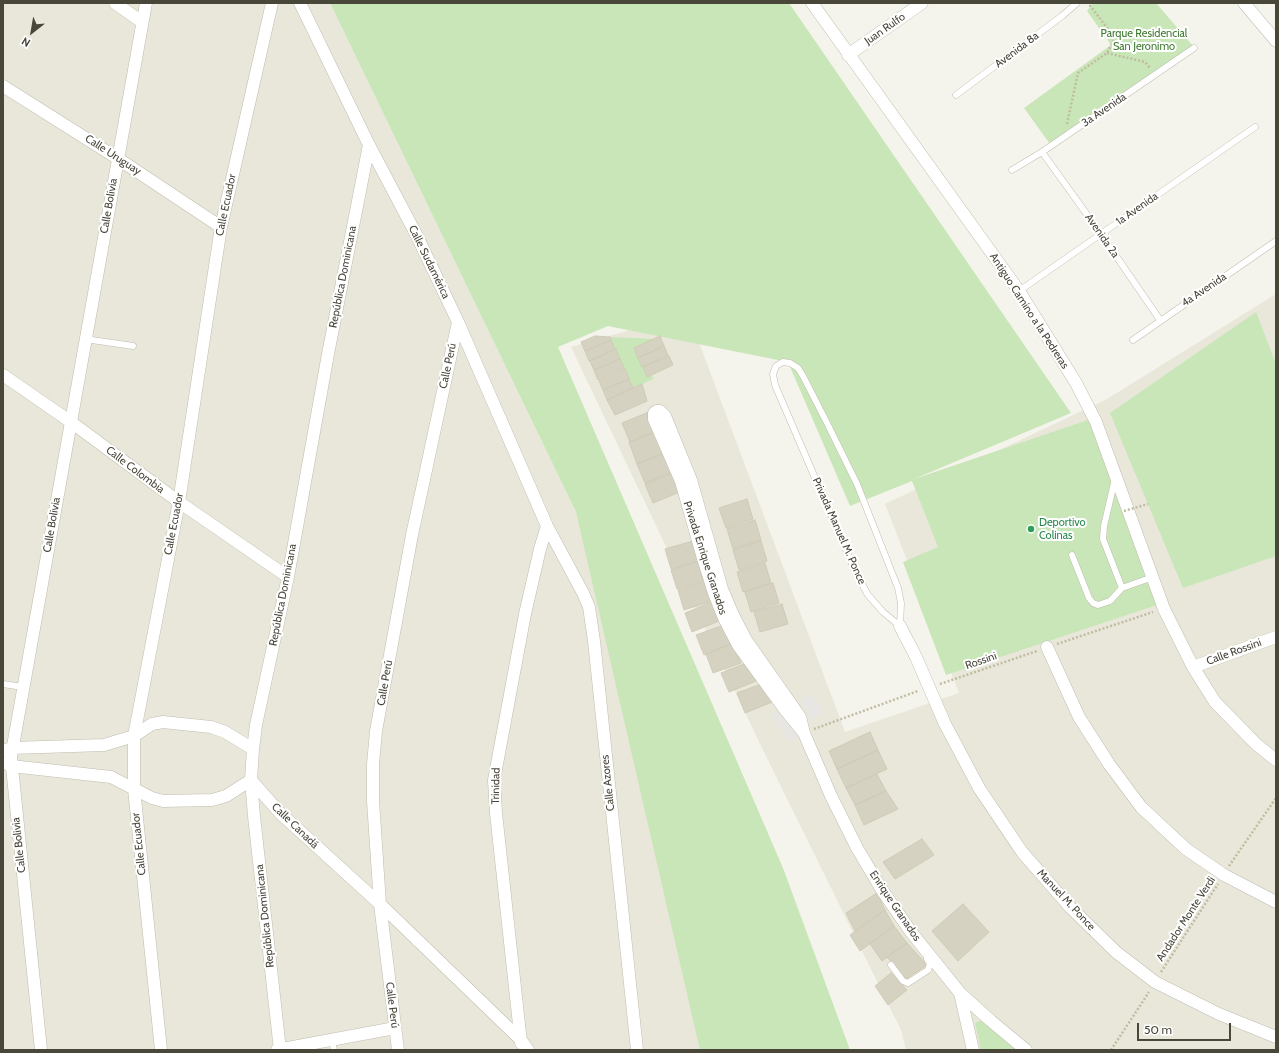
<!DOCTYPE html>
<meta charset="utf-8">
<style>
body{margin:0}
#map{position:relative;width:1279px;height:1053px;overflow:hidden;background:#f5f4ec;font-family:Cabin,sans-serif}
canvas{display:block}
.frame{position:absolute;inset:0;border:4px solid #49463a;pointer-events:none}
.north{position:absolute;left:12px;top:12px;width:40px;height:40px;-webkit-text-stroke:3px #fff;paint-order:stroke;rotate:211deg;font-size:11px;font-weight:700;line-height:16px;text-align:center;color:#49463a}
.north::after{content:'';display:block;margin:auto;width:14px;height:18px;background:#49463a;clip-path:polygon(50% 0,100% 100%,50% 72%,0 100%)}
.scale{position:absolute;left:1137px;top:1023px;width:94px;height:18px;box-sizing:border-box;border:2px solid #49463a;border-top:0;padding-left:5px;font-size:12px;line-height:14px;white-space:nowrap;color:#49463a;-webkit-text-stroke:3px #fff;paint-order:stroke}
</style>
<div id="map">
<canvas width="1279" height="1053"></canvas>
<div class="frame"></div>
<div class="north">N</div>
<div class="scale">50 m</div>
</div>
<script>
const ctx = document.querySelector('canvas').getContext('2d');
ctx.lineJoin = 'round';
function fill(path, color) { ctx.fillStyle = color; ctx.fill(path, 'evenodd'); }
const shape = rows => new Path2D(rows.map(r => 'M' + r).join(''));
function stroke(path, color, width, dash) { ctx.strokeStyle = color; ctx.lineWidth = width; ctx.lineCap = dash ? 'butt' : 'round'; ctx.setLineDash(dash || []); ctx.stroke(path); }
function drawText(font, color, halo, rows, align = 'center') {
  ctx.font = font + ' Cabin,sans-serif'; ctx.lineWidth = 4; ctx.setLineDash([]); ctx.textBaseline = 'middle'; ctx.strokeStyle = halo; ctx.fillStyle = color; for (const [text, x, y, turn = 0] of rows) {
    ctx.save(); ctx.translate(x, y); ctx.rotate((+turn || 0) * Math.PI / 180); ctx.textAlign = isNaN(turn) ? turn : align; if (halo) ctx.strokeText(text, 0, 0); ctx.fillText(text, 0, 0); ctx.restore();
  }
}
const residential = shape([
 [3,3,330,3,576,512,605,617,704,1050,3,1050],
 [1276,294,1276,1050,906,1050,901,1030,762,748,571,347,688,313,845,732,959,693,885,504,1107,399]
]);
const green = shape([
 [330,3,789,3,1071,413,914,479,1091,419,1160,604,946,675,903,562,938,547,912,481,850,506,788,362,608,326,558,347,783,868,850,1050,700,1050,576,512],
 [1093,3,1156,3,1193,46,1050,144,1024,108,1111,45,1087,11],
 [1256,312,1276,364,1276,556,1183,588,1110,413],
 [610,337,655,339,634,348,647,377,652,375,653,379,633,388],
 [982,1020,1018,1050,981,1050,975,1023]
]);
const parking = shape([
 [814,694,824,714,810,720,801,700],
 [783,709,801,738,789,742,771,714]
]);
const building = shape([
 [595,336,610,337,611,340,585,351,581,342,595,336],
 [660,336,664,346,638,358,634,348,660,336],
 [611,340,615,349,589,361,585,351,611,340],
 [664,346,668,355,642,367,638,358,664,346],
 [616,349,620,359,594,370,590,361,616,349],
 [669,356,673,365,647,377,643,367,669,356],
 [620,359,624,368,598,380,594,370,620,359],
 [625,369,629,379,603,390,599,381,625,369],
 [629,379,633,388,607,400,603,390,629,379],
 [642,384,647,401,615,415,607,400,642,384],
 [649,412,657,431,630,442,622,423,649,412],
 [656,432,665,453,637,464,629,442,656,432],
 [664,453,672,472,645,483,637,464,664,453],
 [672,473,680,492,653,503,645,484,672,473],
 [747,499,753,519,726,528,719,508,747,499],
 [755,520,761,540,733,549,727,529,755,520],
 [693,541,699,561,671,569,665,549,693,541],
 [761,541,767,561,739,570,733,550,761,541],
 [699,561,705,580,677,589,671,570,699,561],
 [765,563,771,583,743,592,737,572,765,563],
 [706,581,712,601,684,610,678,590,706,581],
 [773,583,779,603,751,612,745,592,773,583],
 [712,602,719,621,692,632,685,613,712,602],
 [782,604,788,624,760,632,754,612,782,604],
 [724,625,731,644,704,655,696,635,724,625],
 [733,643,741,663,713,673,706,654,733,643],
 [749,662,756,681,729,692,721,673,749,662],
 [764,683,772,702,745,713,737,693,764,683],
 [870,732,878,750,837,769,829,751,870,732],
 [878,750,887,769,846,788,837,769,878,750],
 [877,774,886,791,855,805,846,788,877,774],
 [886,791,898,809,864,825,855,805,886,791],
 [922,839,934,855,895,879,883,862,922,839],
 [877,893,885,910,855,931,846,913,877,893],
 [963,904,989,932,958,961,932,931,963,904],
 [885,910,894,926,860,951,850,935,885,910],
 [894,926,907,943,882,961,870,944,894,926],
 [907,943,927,965,906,979,887,957,907,943],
 [891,973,907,990,888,1005,875,986,891,973]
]);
const path = shape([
 [1107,53,1145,62,1150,68],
 [1067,124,1078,73,1107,53,1115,38,1088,3],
 [1057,644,1153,612],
 [940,684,1037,651],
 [814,729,918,691],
 [1229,866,1276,798],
 [1161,972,1218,884],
 [1111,1050,1149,992]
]);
const lane = shape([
 [956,95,1062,16,1077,3],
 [1042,152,1101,234,1160,320],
 [1012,170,1042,152,1194,48],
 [1019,291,1255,127],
 [85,339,133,346],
 [1133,340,1276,241],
 [783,362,790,363,798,368,803,376,826,421,857,484,898,588,901,603,900,626,883,612,868,595,856,573,775,385,773,374,776,366,783,362],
 [1115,479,1104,526,1103,539,1122,588],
 [1072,555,1089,598,1093,603,1098,605,1110,601,1122,588,1153,577],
 [3,684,23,687],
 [891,965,903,981,908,983,928,970,930,964,927,959],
 [332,1040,334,1050]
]);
const street = shape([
 [115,3,142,22],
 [300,3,369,145,417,236,458,322,547,526,583,593,589,607,594,641,637,1050],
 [812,3,1019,291,1076,383,1096,422,1164,609,1193,667,1215,702,1256,744,1276,760],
 [1244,3,1276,41],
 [848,55,922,3],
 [3,86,117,158,221,227],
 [3,375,71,422,179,502,288,577],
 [657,411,660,411,665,416,691,480,722,589,733,615,746,640,800,717,804,733,786,711,738,645,724,618,714,593,703,558,681,481,654,419,654,413,657,411],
 [900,626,916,657,945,724,979,788,1022,852,1070,907,1116,952,1155,982,1219,1014,1276,1037],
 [1047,647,1079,717,1109,764,1141,807,1186,849,1224,875,1276,902],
 [1193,667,1276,637],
 [804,733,831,796,857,848,882,890,911,932,960,993,991,1021,1026,1050],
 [3,751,12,748,104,745,134,736,152,724,163,722,211,727,225,732,253,749],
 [5,763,11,766,111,777,152,798,163,801,212,800,226,796,251,780,280,813,380,904,521,1040,528,1050],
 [960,993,973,1050],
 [521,1043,496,813,494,780,525,614,540,549,547,526],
 [41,1050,11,757,146,3],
 [161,1050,134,789,134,736,179,502,221,227,272,3],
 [277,1050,395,1028],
 [280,1050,254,816,251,780,253,749,256,725,288,577,328,354,369,145],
 [398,1050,380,904,373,801,373,764,376,731,412,535,458,322]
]);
const pathBridge = shape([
 [1124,511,1148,504]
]);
const markers = [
 [1031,529,4,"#2e9e5b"]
];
const streetNames = [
 ["Juan Rulfo",885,29,-35],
 ["Avenida 8a",1017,50,-37],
 ["3a Avenida",1104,110,-34],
 ["Calle Uruguay",113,155,33],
 ["Calle Ecuador",226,205,-78],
 ["Calle Bolivia",109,206,-80],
 ["1a Avenida",1137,209,-35],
 ["Avenida 2a",1102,236,55],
 ["Calle Sudamérica",429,262,64],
 ["República Dominicana",343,277,-79],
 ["4a Avenida",1204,290,-34],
 ["Antiguo Camino a la Pedreras",1029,311,57],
 ["Calle Perú",448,366,-78],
 ["Calle Colombia",135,470,37],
 ["Calle Ecuador",174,524,-79],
 ["Calle Bolivia",52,525,-80],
 ["Privada Manuel M. Ponce",839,531,66],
 ["Privada Enrique Granados",705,558,72],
 ["República Dominicana",283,595,-79],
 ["Calle Rossini",1234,652,-20],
 ["Rossini",981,661,-19],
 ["Calle Perú",385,683,-80],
 ["Calle Azores",608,783,-96],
 ["Trinidad",496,786,-89],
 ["Calle Canadá",295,826,44],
 ["Calle Ecuador",139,844,-96],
 ["Calle Bolivia",19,845,-96],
 ["Manuel M. Ponce",1066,900,47],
 ["Enrique Granados",895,906,56],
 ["República Dominicana",265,916,-96],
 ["Andador Monte Verdi",1186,919,-57],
 ["Calle Perú",392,1005,83]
];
const parkNames = [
 ["Parque Residencial",1144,34],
 ["San Jeronimo",1144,47]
];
const leisureNames = [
 ["Deportivo",1039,523],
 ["Colinas",1039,536]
];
fill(residential, '#e8e7da');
fill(green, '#c8e6b8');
fill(parking, '#e7e6e3');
fill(building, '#d6d2c2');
stroke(building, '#d0cbb6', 1);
stroke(lane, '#c0bdaf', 7);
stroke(street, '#c0bdaf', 13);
stroke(path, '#c1bca1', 2.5, [2, 2]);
stroke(lane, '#fff', 6);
stroke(street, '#fff', 12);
stroke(pathBridge, '#c1bca1', 2.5, [2, 2]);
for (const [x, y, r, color] of markers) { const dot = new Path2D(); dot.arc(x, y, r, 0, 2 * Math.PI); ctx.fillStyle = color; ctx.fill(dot); stroke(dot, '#fff', 1.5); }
drawText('11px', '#49463a', '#fff', streetNames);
drawText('11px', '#3d7830', '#fff', parkNames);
drawText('11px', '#27864d', '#fff', leisureNames, 'left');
</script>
